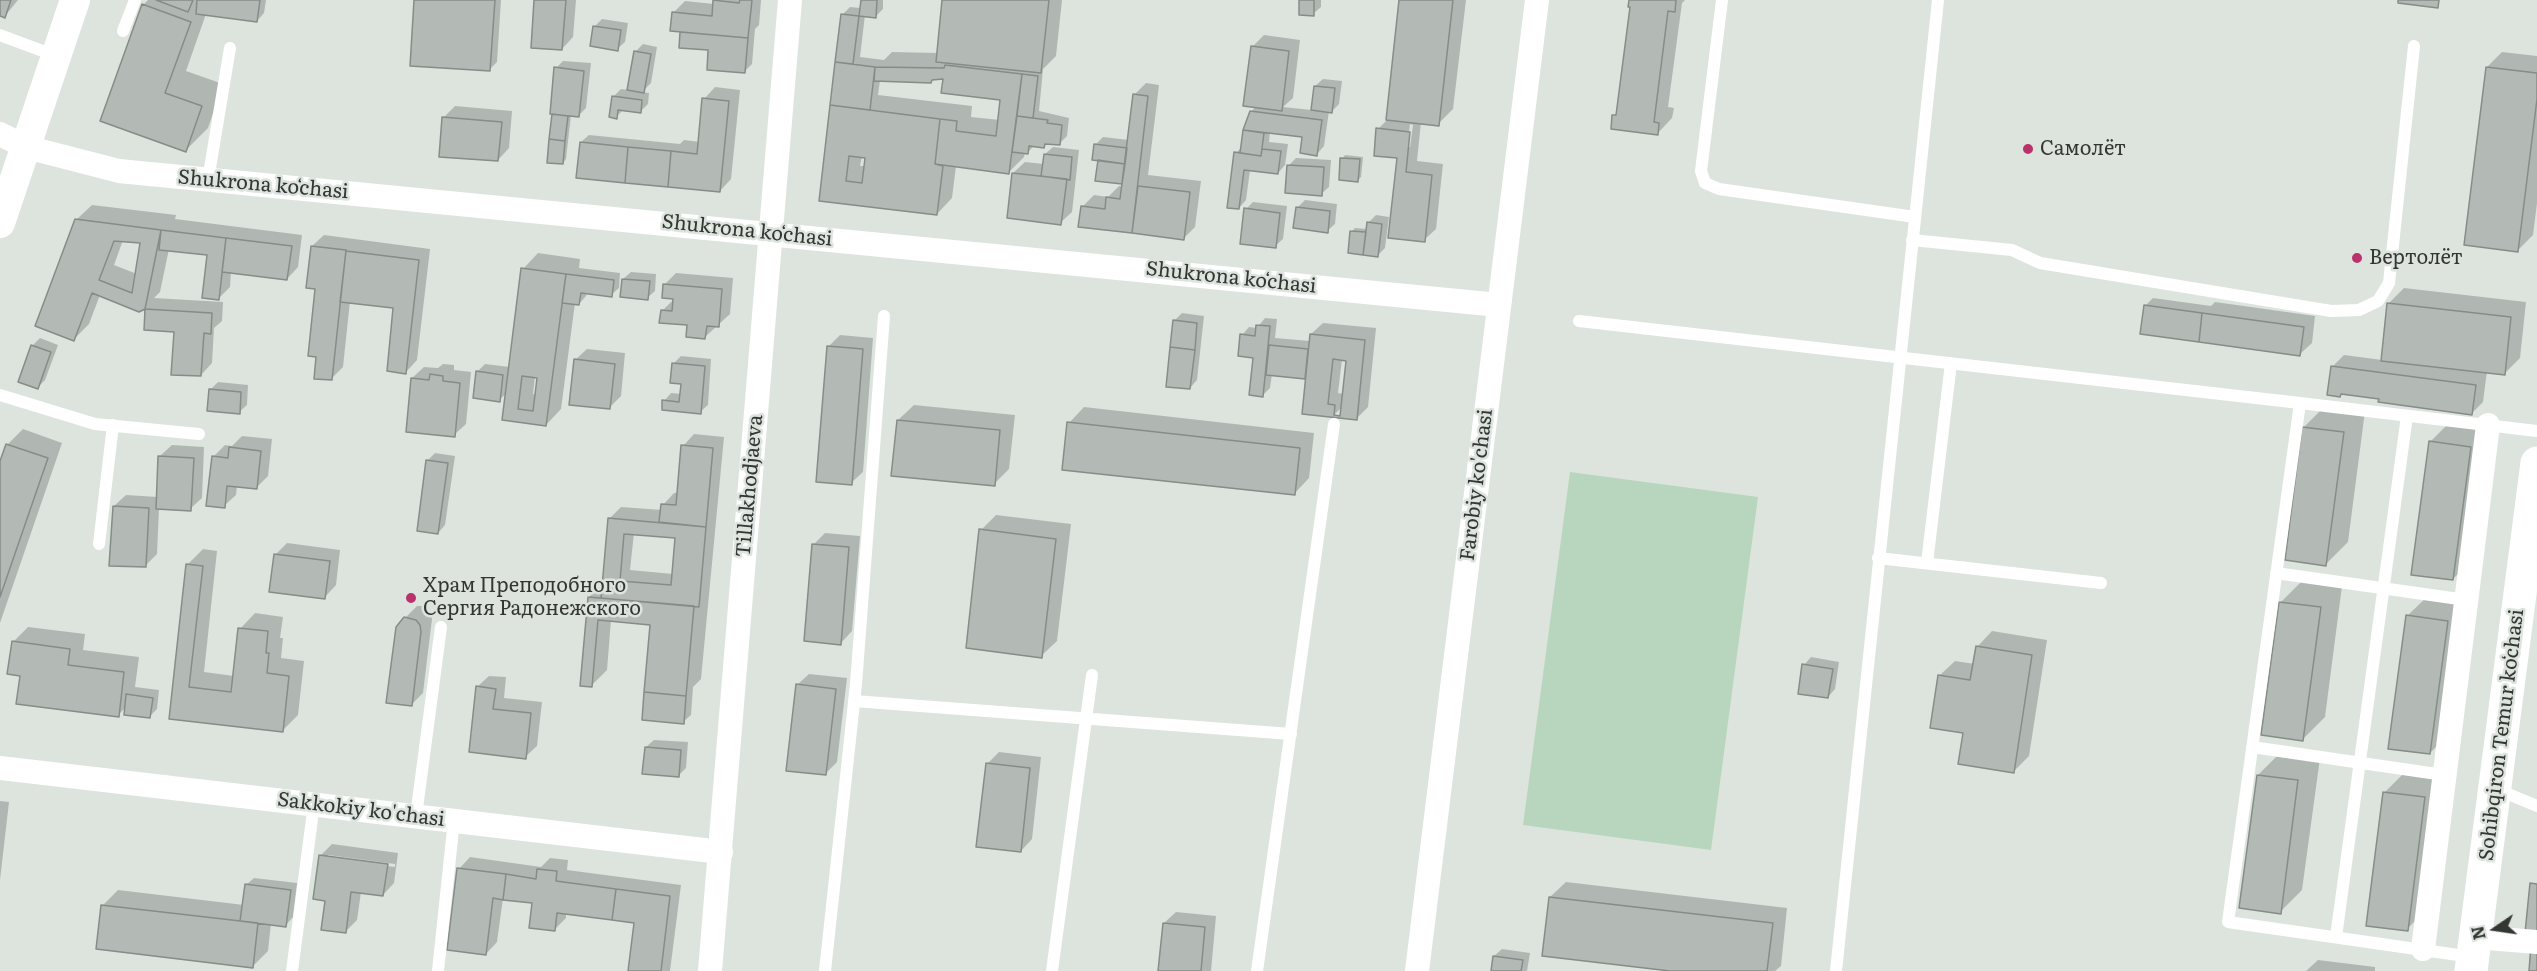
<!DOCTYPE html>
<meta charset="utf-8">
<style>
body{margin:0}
#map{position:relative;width:2537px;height:971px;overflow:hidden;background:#dde4de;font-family:Literata,serif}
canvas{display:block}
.north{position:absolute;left:2465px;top:899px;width:60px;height:60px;-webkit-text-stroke:4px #dde4de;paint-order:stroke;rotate:257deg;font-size:16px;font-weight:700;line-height:24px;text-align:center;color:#333633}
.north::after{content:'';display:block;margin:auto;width:21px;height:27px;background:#333633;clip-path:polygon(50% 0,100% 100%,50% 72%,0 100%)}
</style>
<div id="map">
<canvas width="2537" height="971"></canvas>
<div class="north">N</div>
</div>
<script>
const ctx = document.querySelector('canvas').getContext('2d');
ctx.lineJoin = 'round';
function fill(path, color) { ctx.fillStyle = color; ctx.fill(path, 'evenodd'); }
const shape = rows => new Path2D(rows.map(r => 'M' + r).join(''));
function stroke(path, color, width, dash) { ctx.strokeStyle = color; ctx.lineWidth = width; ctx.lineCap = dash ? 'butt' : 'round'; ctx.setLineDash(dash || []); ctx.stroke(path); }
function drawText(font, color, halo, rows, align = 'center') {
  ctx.font = font + ' Literata,serif'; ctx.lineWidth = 5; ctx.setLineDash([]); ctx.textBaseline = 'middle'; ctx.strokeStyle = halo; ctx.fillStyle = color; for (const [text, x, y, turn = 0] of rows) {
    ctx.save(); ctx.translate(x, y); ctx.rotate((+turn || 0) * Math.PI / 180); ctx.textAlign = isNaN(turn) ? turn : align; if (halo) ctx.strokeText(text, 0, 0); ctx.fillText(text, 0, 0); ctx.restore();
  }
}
const green = shape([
 [1570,472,1758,497,1711,850,1523,825]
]);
const shadow = shape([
 [0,0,18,0,5,16,0,15],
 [148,0,266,0,264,13,257,21,206,14,186,71,223,84,208,128,186,150,102,120,143,5],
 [416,0,501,0,497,62,489,70],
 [535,0,576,0,573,37,562,49],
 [715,0,761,0,759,25,755,29,752,64,744,72,682,33,684,31,673,13,685,1,714,4],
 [862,0,883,0,883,9,875,17,865,15,860,57,884,60,892,52,938,53,944,0,1062,0,1056,56,1043,69,1039,111,1069,118,1067,136,1059,144,1047,142,1044,146,1035,145,1028,152,1025,152,1024,157,1009,172,956,166,952,198,937,214,820,199,842,15,850,7,861,8],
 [945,78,1002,99,1000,120,971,117,972,106,878,95,880,80],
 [862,156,867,156,866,166,860,166],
 [1301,0,1321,0,1321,7,1313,14],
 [1401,0,1466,0,1453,109,1438,124,1421,122,1417,161,1443,164,1436,229,1424,240,1398,157,1378,129,1387,120],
 [1410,124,1413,125,1410,147,1407,147],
 [1630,0,1685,0,1682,3,1668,107,1674,108,1672,118,1657,134,1614,116,1618,112,1632,6],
 [602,19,628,23,625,42,617,49,595,26],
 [1264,35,1300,40,1293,98,1283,107,1312,110,1315,86,1323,79,1342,81,1339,104,1332,111,1329,111,1324,146,1317,154,1304,136,1270,132,1269,142,1288,144,1285,165,1278,173,1250,170,1246,200,1239,208,1236,153,1242,147,1244,131,1251,112,1256,106,1252,47],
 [643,44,657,47,651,83,642,92,649,93,648,104,640,112,624,109,616,117,613,97,621,89,629,90,635,52],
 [2502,52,2537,56,2537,203,2533,235,2518,250,2487,67],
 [563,61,591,63,586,108,579,115,571,115,566,159,563,163,556,68],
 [1146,83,1159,85,1148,175,1201,181,1195,227,1184,238,1080,226,1082,207,1094,195,1108,197,1119,186,1123,187,1124,183,1099,159,1095,145,1103,137,1129,140,1134,95],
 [715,87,740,90,731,179,720,191,581,142,589,135,680,144,684,140,700,142,704,99],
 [455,106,512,111,509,148,498,160,443,118],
 [1053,147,1079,150,1072,212,1060,223,1013,173,1025,162,1044,164,1045,154],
 [1345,155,1363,157,1361,177,1358,180,1342,159],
 [1296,158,1331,160,1329,187,1321,194,1289,165],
 [1305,200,1337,204,1335,224,1327,231,1297,208],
 [1253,202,1287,206,1283,239,1275,246,1246,209],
 [92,205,176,215,175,219,302,235,298,267,287,279,231,272,230,287,218,299,209,254,169,249,160,292,154,298,223,302,222,321,214,328,212,363,201,375,175,330,145,328,146,307,139,310,100,295,89,324,74,339,76,220],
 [123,240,142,242,137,274,114,265],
 [1376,215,1389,217,1385,248,1378,255,1352,231,1355,228,1367,229,1368,223],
 [324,235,430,249,417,360,406,372,395,307,350,301,343,367,331,379,318,356,317,288,312,246],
 [538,253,580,259,579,268,620,273,619,288,611,295,587,292,586,296,579,304,575,303,561,409,546,425,504,419,507,393,499,400,477,372,485,364,510,367,523,269],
 [535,376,538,377,536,395,533,394],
 [631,272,656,274,655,291,647,298,623,279],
 [676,273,733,278,730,314,705,337,688,324,662,311,675,298,665,284],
 [2404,288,2526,302,2520,358,2505,373,2487,371,2483,402,2472,413,2342,393,2340,396,2332,367,2344,355,2382,360,2389,303],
 [2153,298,2211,306,2215,302,2315,316,2312,343,2300,354,2145,306],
 [1182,313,1204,316,1197,380,1190,388,1174,321],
 [1265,318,1277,319,1275,338,1310,341,1311,334,1323,323,1376,328,1368,407,1356,419,1343,406,1333,416,1307,375,1304,378,1272,374,1270,388,1263,395,1254,356,1242,335,1249,327,1257,328],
 [1342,359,1348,360,1344,394,1338,393],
 [840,335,873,338,863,472,851,483,828,347],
 [40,338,58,345,45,380,38,387,32,346],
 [587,349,625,353,621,396,609,408,575,360],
 [681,356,711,359,708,405,700,412,664,401,671,393,681,394,682,382,674,363],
 [443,364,454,365,454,370,471,372,466,424,454,435,412,378,424,367,438,368],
 [218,382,248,385,247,405,239,412,210,390],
 [914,405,1015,415,1009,469,994,484,898,420],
 [2326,405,2365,411,2348,542,2326,564,2304,427],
 [1084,407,1314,433,1309,478,1294,494,1069,423],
 [2452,420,2492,425,2475,557,2453,579,2430,442],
 [23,429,62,443,0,623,0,466,7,445],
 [694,434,724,437,701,679,693,687,691,715,683,722,652,624,611,620,607,670,591,686,589,597,604,583,610,518,621,507,662,510,663,505,674,493,678,493,683,446],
 [634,533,676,537,673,574,630,570],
 [242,436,272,439,268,476,256,488,237,485,236,495,224,506,213,457,225,445,232,446],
 [172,445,204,447,202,498,190,509,159,508,157,554,145,566,114,506,126,495,158,497,160,456],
 [435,453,455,456,445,525,438,533,428,460],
 [996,515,1071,524,1057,641,1041,656,981,530],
 [825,533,860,536,852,631,841,643,813,545],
 [287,543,340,550,336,585,325,597,275,555],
 [203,549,217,551,204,672,234,676,240,629,255,613,283,617,280,638,283,638,281,658,304,661,298,715,283,730,171,718,188,564],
 [2302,581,2342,586,2325,717,2303,739,2280,603],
 [2430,594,2469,599,2452,731,2430,753,2407,616],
 [417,606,422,606,431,613,432,619,423,693,411,705,405,618],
 [28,627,85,634,83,650,139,657,135,687,159,690,157,709,150,716,126,707,118,715,21,675,13,642],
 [1992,631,2047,640,2029,756,2014,771,1964,732,1939,676,1955,661,1975,664,1977,647],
 [1811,657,1839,662,1835,689,1828,697,1804,665],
 [809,674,847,678,837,762,825,774,797,685],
 [489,676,506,677,504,698,542,702,537,746,525,757,477,687],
 [654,740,688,742,686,768,678,776,646,747],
 [999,752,1041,757,1032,839,1021,851,987,764],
 [2280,753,2320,758,2302,890,2280,912,2258,775],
 [2407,770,2447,776,2429,907,2407,929,2385,792],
 [0,801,9,802,0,880],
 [332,844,398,853,394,883,383,895,361,892,357,920,345,932,320,856],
 [328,855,395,864,395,867,328,858],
 [470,857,541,867,550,858,568,860,567,870,681,885,670,971,630,971,636,922,566,913,566,918,554,930,534,902,503,898,497,942,486,954,459,869],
 [254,878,297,883,293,917,286,925,271,923,268,951,253,966,103,905,118,890,244,905,246,885],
 [1566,882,1787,908,1781,966,1775,971,1683,971,1550,897],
 [1176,912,1216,916,1211,971,1159,971,1164,923],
 [1502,949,1530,953,1527,971,1492,971,1494,956],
 [2318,960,2375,967,2375,971,2306,971]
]);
const building = shape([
 [0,0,11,0,5,18,0,16,0,0],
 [156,0,193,0,188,12,156,0],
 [197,0,260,0,257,22,196,14,197,0],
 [414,0,495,0,490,71,410,66,414,0],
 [534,0,566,0,562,50,531,48,534,0],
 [713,0,739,3,740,0,752,0,748,38,670,31,672,12,712,16,713,0],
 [861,0,877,0,876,18,859,16,861,0],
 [942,0,1049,0,1041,73,936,62,942,0],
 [1299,0,1314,0,1314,16,1299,15,1299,0],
 [1399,0,1453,0,1439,126,1386,120,1399,0],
 [1629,0,1676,0,1675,12,1668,11,1654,122,1659,123,1658,135,1611,129,1612,115,1616,115,1630,7,1628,7,1629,0],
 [2398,0,2439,0,2438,8,2398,3,2398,0],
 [142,4,191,22,165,93,202,106,186,152,100,121,142,4],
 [841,14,859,16,853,64,835,62,841,14],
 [593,26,621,30,618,51,590,46,593,26],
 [680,32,748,38,745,73,707,70,708,50,679,48,680,32],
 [1251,46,1289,51,1282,111,1243,106,1251,46],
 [634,51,651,54,644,93,627,90,634,51],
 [835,62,875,67,870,110,830,105,835,62],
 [945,65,1022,74,1009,174,935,164,940,119,957,121,956,131,996,136,1000,100,941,93,943,79,932,80,931,83,874,81,875,67,944,68,945,65],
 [554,67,584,71,579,117,550,114,554,67],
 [2486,67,2537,73,2537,99,2518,252,2464,245,2486,67],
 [1022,74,1038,76,1033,118,1017,116,1022,74],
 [1314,86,1335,88,1332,113,1311,110,1314,86],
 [1133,94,1148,96,1132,233,1078,227,1081,206,1105,209,1106,197,1120,199,1133,94],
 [612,96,642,100,641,113,618,110,617,119,609,117,612,96],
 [702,98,729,101,720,192,668,187,671,151,697,154,702,98],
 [830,105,940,119,935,164,943,166,937,215,819,201,830,105],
 [849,156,865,158,862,183,846,181,849,156],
 [1250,111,1322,120,1317,156,1300,153,1302,137,1243,130,1250,111],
 [552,114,568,116,565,141,549,139,552,114],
 [1017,116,1048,120,1047,123,1062,125,1060,145,1045,144,1044,148,1029,146,1028,154,1012,152,1017,116],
 [442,117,502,122,498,161,439,157,442,117],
 [1376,128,1410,132,1406,172,1432,175,1425,242,1388,238,1397,158,1374,156,1376,128],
 [1243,130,1264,133,1261,156,1240,153,1243,130],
 [549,139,565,141,563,164,547,163,549,139],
 [580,142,628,147,625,183,576,178,580,142],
 [1094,144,1127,148,1125,164,1092,160,1094,144],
 [628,147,671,151,668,187,625,183,628,147],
 [1262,149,1281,151,1278,174,1244,170,1239,209,1227,208,1234,152,1261,156,1262,149],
 [1044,154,1072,157,1070,180,1041,176,1044,154],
 [1340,158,1360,159,1358,182,1339,180,1340,158],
 [1098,160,1125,164,1122,184,1095,181,1098,160],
 [1287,165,1324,167,1322,196,1285,193,1287,165],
 [1012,173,1067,179,1061,225,1007,218,1012,173],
 [1138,186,1190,192,1184,240,1132,233,1138,186],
 [1296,207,1330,211,1328,233,1293,228,1296,207],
 [1244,208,1280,213,1276,248,1240,244,1244,208],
 [75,219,161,230,145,309,139,312,92,293,74,341,35,326,75,219],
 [114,241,140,243,132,293,99,280,114,241],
 [1367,222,1382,224,1378,257,1363,255,1367,222],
 [161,230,226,238,219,300,202,298,207,255,159,250,161,230],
 [1350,231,1366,232,1363,255,1348,253,1350,231],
 [226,238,292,246,287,280,222,272,226,238],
 [311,246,346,250,332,380,314,379,316,357,308,356,315,289,306,288,311,246],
 [346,251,419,260,406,374,387,371,393,308,340,302,346,251],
 [521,268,566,274,546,426,502,420,521,268],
 [522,376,537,378,533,411,518,409,522,376],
 [566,274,614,280,612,297,581,293,579,305,562,303,566,274],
 [622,279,650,281,648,300,620,297,622,279],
 [663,284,722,289,719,327,707,326,705,339,686,337,687,325,659,323,661,310,672,311,673,299,662,298,663,284],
 [2387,303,2511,317,2505,375,2381,361,2387,303],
 [2144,305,2202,313,2199,342,2140,334,2144,305],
 [145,309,212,313,211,334,204,333,201,376,171,375,174,332,144,330,145,309],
 [2202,313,2304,327,2300,356,2199,342,2202,313],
 [1173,320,1197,323,1195,350,1170,347,1173,320],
 [1256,325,1270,326,1263,397,1249,395,1253,358,1238,356,1240,334,1255,336,1256,325],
 [1310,334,1365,340,1357,420,1302,414,1310,334],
 [1333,359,1346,361,1340,416,1334,415,1335,405,1328,404,1333,359],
 [31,345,51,352,38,389,18,382,31,345],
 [1269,345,1308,349,1305,379,1266,375,1269,345],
 [827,346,863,349,852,485,816,482,827,346],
 [1170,347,1195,350,1190,389,1166,387,1170,347],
 [574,359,615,364,610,409,569,405,574,359],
 [672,363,705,366,701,414,662,410,662,400,679,402,681,384,670,383,672,363],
 [2331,366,2476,385,2472,415,2378,402,2379,399,2341,394,2340,397,2327,395,2331,366],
 [476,371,503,375,500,402,473,398,476,371],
 [430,374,443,376,443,381,460,383,455,437,406,432,411,378,429,380,430,374],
 [209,389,241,392,240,414,207,411,209,389],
 [897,420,1000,430,995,486,891,476,897,420],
 [1067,422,1300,448,1295,495,1062,470,1067,422],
 [2302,427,2344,432,2326,566,2285,560,2302,427],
 [2429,441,2471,447,2453,580,2411,575,2429,441],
 [6,444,48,458,0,597,0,461,6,444],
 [681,445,713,448,706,527,659,522,661,504,676,505,681,445],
 [229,447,261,451,257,489,227,486,225,508,206,506,212,456,228,458,229,447],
 [158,456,194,458,191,511,156,509,158,456],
 [426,460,448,463,438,534,417,531,426,460],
 [113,506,149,508,146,567,109,566,113,506],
 [608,518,706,527,699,607,601,598,608,518],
 [624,534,675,538,671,585,620,581,624,534],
 [979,529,1056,539,1042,658,966,648,979,529],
 [812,544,849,547,841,645,804,641,812,544],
 [274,554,330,561,325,599,269,592,274,554],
 [186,564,203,566,189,687,231,692,238,628,268,631,266,653,269,653,267,673,289,676,283,732,169,719,186,564],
 [588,597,694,606,686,696,644,692,650,625,598,620,592,687,580,686,588,597],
 [2279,602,2321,607,2303,741,2261,735,2279,602],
 [2406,615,2448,621,2430,754,2388,749,2406,615],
 [404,617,416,620,420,625,421,632,412,706,386,703,396,627,404,617],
 [12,641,70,649,68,665,124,672,119,717,16,704,20,676,7,674,12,641],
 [1976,646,2032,655,2014,773,1958,764,1963,733,1930,728,1938,675,1970,680,1976,646],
 [1802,664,1833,669,1828,698,1798,694,1802,664],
 [796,684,836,689,826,775,786,771,796,684],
 [476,686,496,689,493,709,531,713,526,759,469,752,476,686],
 [644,692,686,696,684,724,642,720,644,692],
 [126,694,153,698,150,718,124,715,126,694],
 [645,747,681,750,679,777,642,774,645,747],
 [986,763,1030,768,1021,852,976,847,986,763],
 [2257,775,2298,780,2281,914,2239,908,2257,775],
 [2383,792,2425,797,2408,931,2366,926,2383,792],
 [319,855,388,864,383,896,351,892,346,933,321,930,325,901,313,899,319,855],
 [457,868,506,874,503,900,493,898,486,955,447,950,457,868],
 [537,869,557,871,556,881,616,889,612,920,557,913,555,931,529,928,532,903,503,900,506,874,536,879,537,869],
 [2530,883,2537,884,2537,934,2525,933,2530,883],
 [245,884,291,890,286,927,240,921,245,884],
 [616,889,670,896,661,971,628,971,634,923,612,920,616,889],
 [1549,897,1773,923,1767,971,1670,971,1542,956,1549,897],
 [101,905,258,923,253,968,96,949,101,905],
 [1163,923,1205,927,1201,971,1158,971,1163,923],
 [2531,944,2537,944,2537,971,2529,971,2531,944],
 [1493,956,1523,960,1521,971,1491,971,1493,956]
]);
const service = shape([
 [1722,0,1701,171,1705,183,1719,189,1915,217],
 [123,31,135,0],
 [0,35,56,56],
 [208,180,230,48],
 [1912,240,2012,250,2040,263,2331,311,2359,310,2378,301,2389,283,2414,46],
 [1579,321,2300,403],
 [0,395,95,424,199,434],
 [99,544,113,425],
 [1878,558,2101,583],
 [1927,563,1951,363],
 [2276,573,2466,600],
 [854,701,1291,734],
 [2252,747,2444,775],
 [2496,789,2537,806],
 [416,816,441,627],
 [2336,937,2407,416],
 [2472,957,2228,922,2300,403,2537,431],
 [292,971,314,804],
 [438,971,454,820],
 [825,971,856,684,884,316],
 [1052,971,1092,675],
 [1257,971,1334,424],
 [1836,971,1938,0]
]);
const minor = shape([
 [0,134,26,147,119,171,1499,305],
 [0,768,721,852],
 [2475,937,2537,942],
 [2423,949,2488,425],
 [710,971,790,0],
 [1417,971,1537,0]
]);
const tertiary = shape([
 [0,223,75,0]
]);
const secondary = shape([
 [2471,971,2537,463]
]);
const markers = [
 [2028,149,6,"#bb316b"],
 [2357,258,6,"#bb316b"],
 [411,598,6,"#bb316b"]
];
const poiNames = [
 ["Самолёт",2040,149],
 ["Вертолёт",2369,258],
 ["Храм Преподобного",423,586],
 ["Сергия Радонежского",423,609]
];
const streetNames = [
 ["Shukrona koʻchasi",263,185,5],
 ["Shukrona koʻchasi",747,231,6],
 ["Shukrona koʻchasi",1231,278,6],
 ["Farobiy ko'chasi",1477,485,-83],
 ["Tillakhodjaeva",750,486,-85],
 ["Sohibqiron Temur koʻchasi",2502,735,-83],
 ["Sakkokiy ko'chasi",361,810,7]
];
fill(green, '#b8d6bd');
fill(shadow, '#0003');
fill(building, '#b3b9b4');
stroke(building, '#868c87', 1.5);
stroke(service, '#fff', 12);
stroke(minor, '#fff', 24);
stroke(tertiary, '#fff', 30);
stroke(secondary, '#fff', 33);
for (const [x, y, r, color] of markers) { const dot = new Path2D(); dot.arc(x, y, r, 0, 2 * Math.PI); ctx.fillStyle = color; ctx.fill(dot); stroke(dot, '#dde4de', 2); }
drawText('20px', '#333633', '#dde4de', poiNames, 'left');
drawText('20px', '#333633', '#dde4de', streetNames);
</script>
